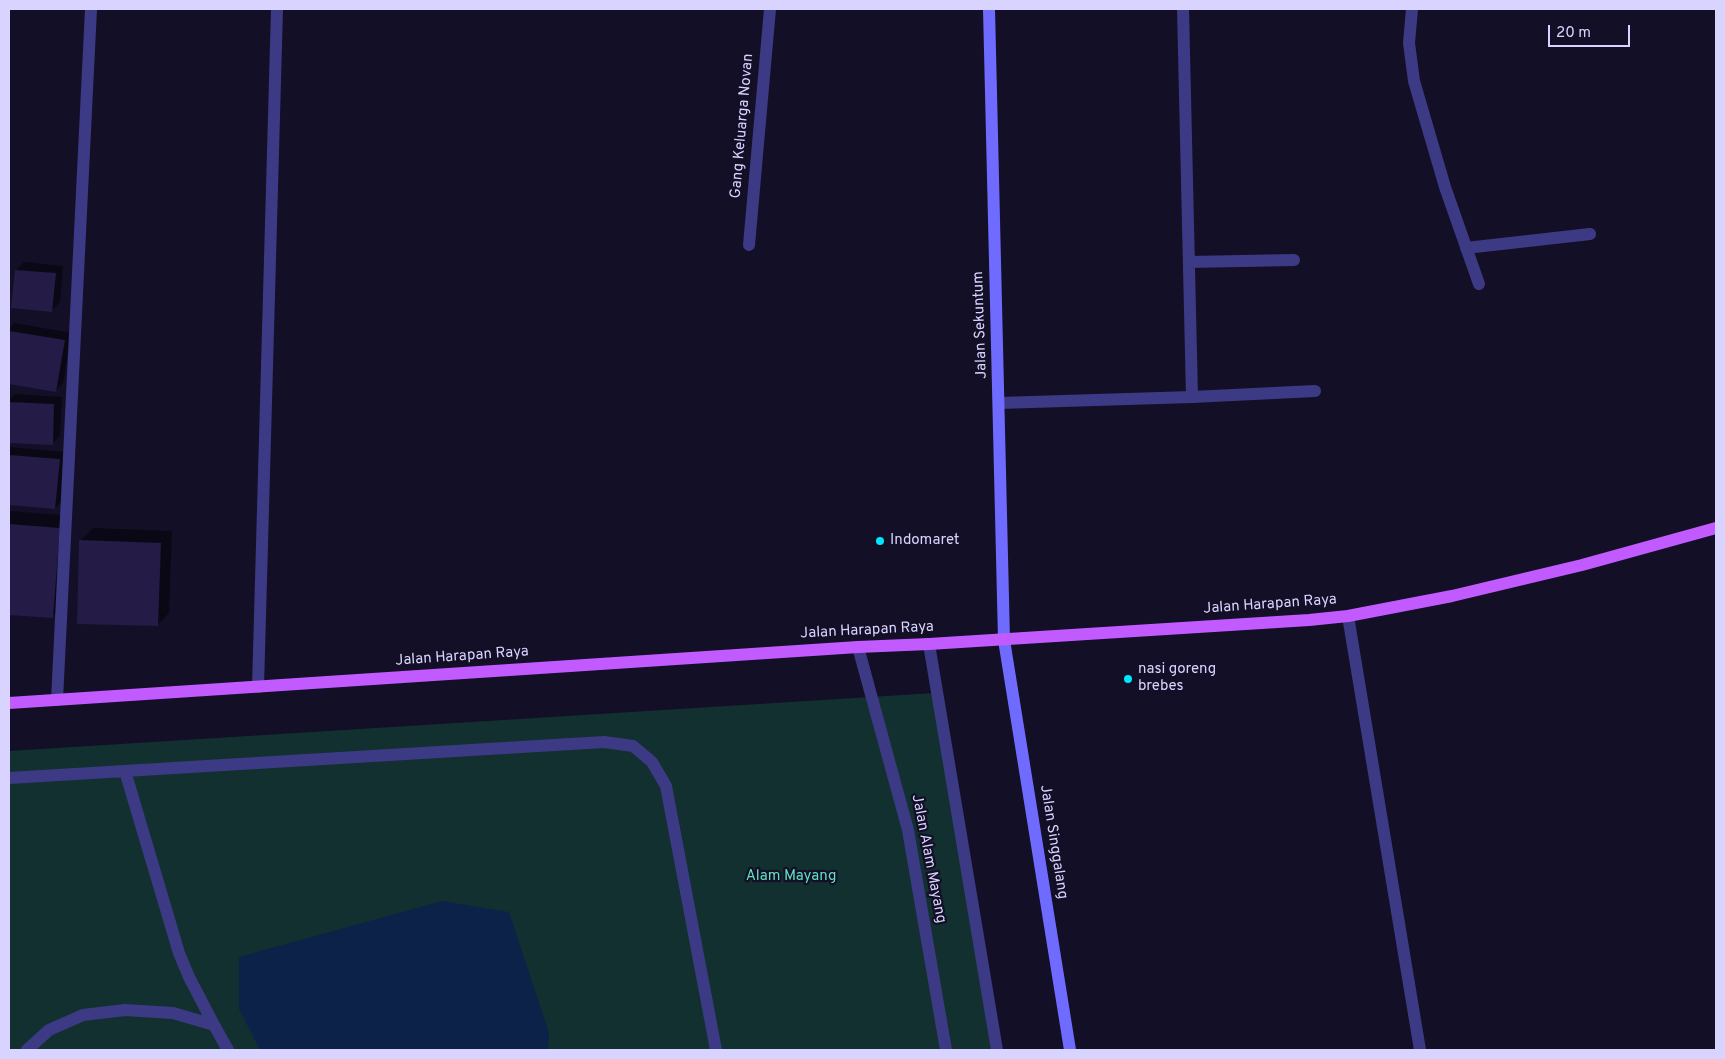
<!DOCTYPE html>
<style>
body{margin:0}
#map{position:relative;width:1725px;height:1059px;overflow:hidden;background:#130f26;font-family:Overpass,sans-serif}
canvas{display:block}
.frame{position:absolute;inset:0;border:10px solid #d9d4ff;pointer-events:none}
.scale{position:absolute;left:1548px;top:25px;width:82px;height:22px;box-sizing:border-box;border:2px solid #d9d4ff;border-top:0;padding-left:6px;font-size:15px;line-height:18px;white-space:nowrap;color:#d9d4ff;-webkit-text-stroke:4px #130f26;paint-order:stroke}
</style>
<div id="map">
<canvas width="1725" height="1059"></canvas>
<div class="frame"></div>
<div class="scale">20 m</div>
</div>
<script>
const ctx = document.querySelector('canvas').getContext('2d');
ctx.lineJoin = 'round';
function fill(path, color) { ctx.fillStyle = color; ctx.fill(path, 'evenodd'); }
const shape = rows => new Path2D(rows.map(r => 'M' + r).join(''));
function stroke(path, color, width, dash) { ctx.strokeStyle = color; ctx.lineWidth = width; ctx.lineCap = dash ? 'butt' : 'round'; ctx.setLineDash(dash || []); ctx.stroke(path); }
function drawText(font, color, halo, rows, align = 'center') {
  ctx.font = font + ' Overpass,sans-serif'; ctx.lineWidth = 4.5; ctx.setLineDash([]); ctx.textBaseline = 'middle'; ctx.strokeStyle = halo; ctx.fillStyle = color; for (const [text, x, y, turn = 0] of rows) {
    ctx.save(); ctx.translate(x, y); ctx.rotate((+turn || 0) * Math.PI / 180); ctx.textAlign = isNaN(turn) ? turn : align; if (halo) ctx.strokeText(text, 0, 0); ctx.fillText(text, 0, 0); ctx.restore();
  }
}
const green = shape([
 [934,693,1001,1050,9,1050,9,751]
]);
const water = shape([
 [442,901,509,912,549,1033,548,1050,260,1050,239,1009,239,957]
]);
const shadow = shape([
 [24,262,63,266,60,302,52,310,16,270],
 [14,323,72,333,63,383,55,391,9,383,9,329],
 [15,394,62,397,60,436,52,444,9,442,9,400],
 [9,447,67,452,63,500,55,508,9,504],
 [10,511,71,516,64,605,52,617,9,613,9,513],
 [93,528,172,531,169,613,157,625,81,540]
]);
const building = shape([
 [15,270,56,273,52,312,11,308],
 [9,331,65,340,56,392,9,384],
 [9,402,54,404,53,445,9,443],
 [9,455,60,459,55,509,9,505],
 [9,524,60,528,53,618,9,615],
 [79,540,161,543,158,626,77,624]
]);
const lane = shape([
 [929,644,997,1050],
 [858,647,908,830,946,1050],
 [125,771,179,953,189,977,214,1025],
 [9,778,604,742,633,746,652,762,666,786,716,1050],
 [27,1050,49,1030,83,1015,125,1010,173,1013,214,1025,228,1050]
]);
const street = shape([
 [1412,9,1409,43,1414,81,1445,187,1479,284],
 [749,245,770,9],
 [1466,248,1590,234],
 [1189,262,1294,260],
 [1192,397,1315,391],
 [999,403,1192,397,1183,9],
 [1348,616,1420,1050],
 [258,687,277,9],
 [57,700,91,9]
]);
const secondary = shape([
 [989,9,1004,640,1070,1050]
]);
const primary = shape([
 [9,703,858,647,929,644,1309,620,1348,616,1452,596,1582,565,1716,528]
]);
const markers = [
 [880,541,5,"#00e5ff"],
 [1128,679,5,"#00e5ff"]
];
const streetNames = [
 ["Gang Keluarga Novan",743,126,-85],
 ["Jalan Sekuntum",981,325,-92],
 ["Jalan Harapan Raya",1270,605,-4],
 ["Jalan Harapan Raya",867,631,-3],
 ["Jalan Harapan Raya",462,657,-4],
 ["Jalan Singgalang",1053,842,81],
 ["Jalan Alam Mayang",928,859,79]
];
const poiNames = [
 ["Indomaret",890,541],
 ["nasi goreng",1138,670],
 ["brebes",1138,687]
];
const parkNames = [
 ["Alam Mayang",791,877]
];
fill(green, '#12302f');
fill(water, '#0c2248');
fill(shadow, '#0007');
fill(building, '#241b47');
stroke(lane, '#3d3a85', 12);
stroke(street, '#3d3a85', 12);
stroke(secondary, '#6f6bff', 12);
stroke(primary, '#c25bff', 12);
for (const [x, y, r, color] of markers) { const dot = new Path2D(); dot.arc(x, y, r, 0, 2 * Math.PI); ctx.fillStyle = color; ctx.fill(dot); stroke(dot, '#130f26', 2); }
drawText('15px', '#d9d4ff', '#130f26', streetNames);
drawText('15px', '#d9d4ff', '#130f26', poiNames, 'left');
drawText('15px', '#5fe0c0', '#130f26', parkNames);
</script>
